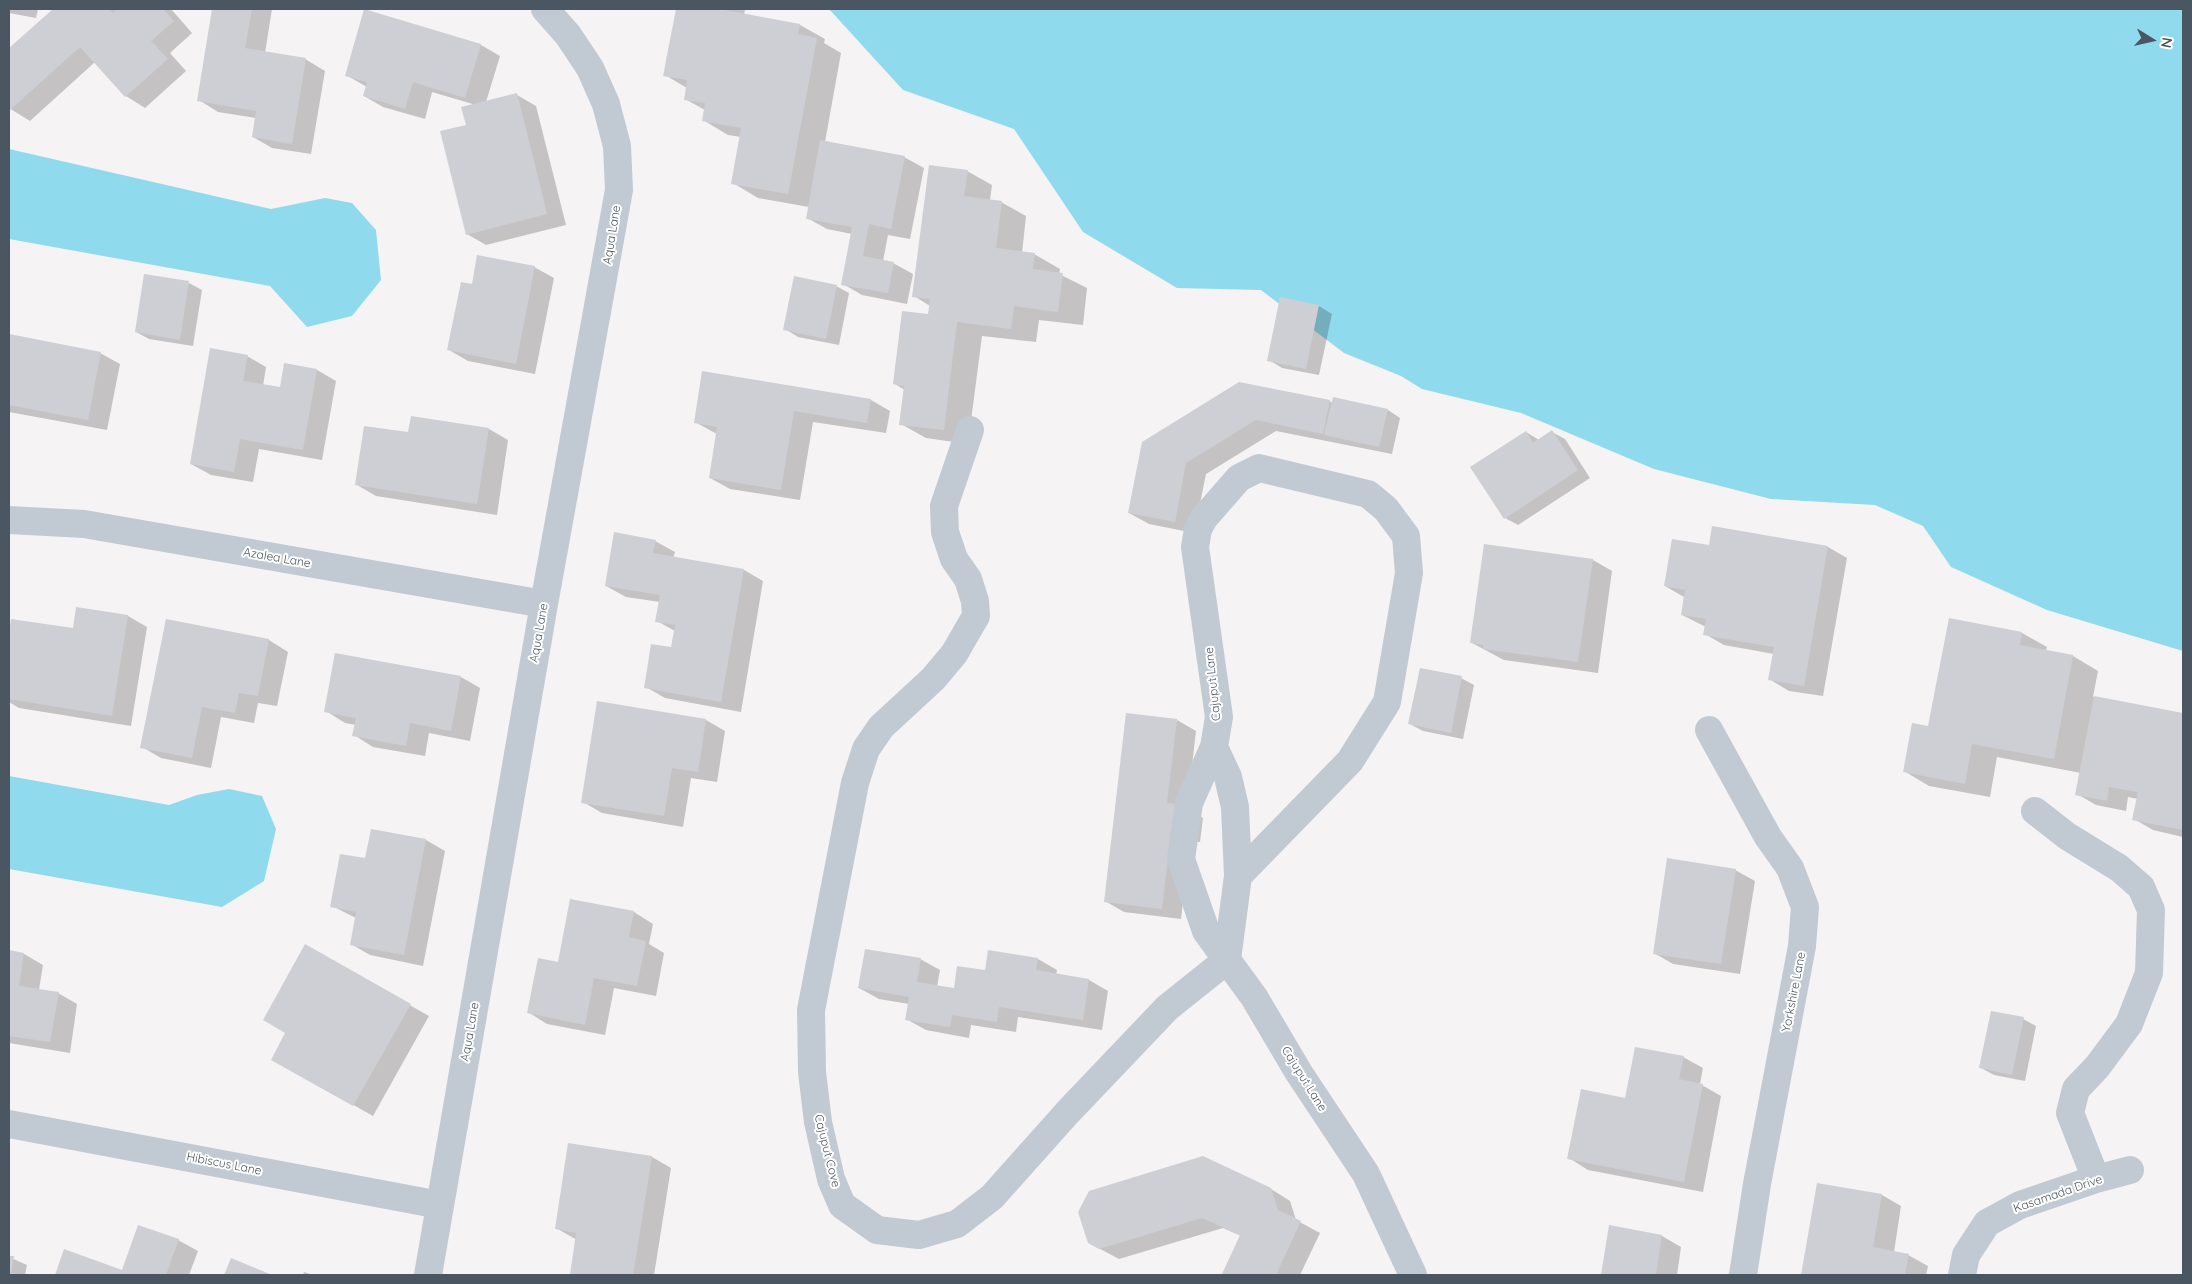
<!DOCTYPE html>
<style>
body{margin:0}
#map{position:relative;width:2192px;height:1284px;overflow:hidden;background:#f5f3f3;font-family:Quicksand,sans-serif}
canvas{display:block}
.frame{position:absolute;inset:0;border:10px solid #4a5661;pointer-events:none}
.north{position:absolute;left:2127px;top:15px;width:50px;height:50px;-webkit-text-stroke:4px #fff;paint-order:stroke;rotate:100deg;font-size:14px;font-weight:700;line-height:20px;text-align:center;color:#4a5661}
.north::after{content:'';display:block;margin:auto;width:18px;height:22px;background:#4a5661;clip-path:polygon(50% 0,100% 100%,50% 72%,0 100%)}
</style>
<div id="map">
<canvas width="2192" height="1284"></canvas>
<div class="frame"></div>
<div class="north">N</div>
</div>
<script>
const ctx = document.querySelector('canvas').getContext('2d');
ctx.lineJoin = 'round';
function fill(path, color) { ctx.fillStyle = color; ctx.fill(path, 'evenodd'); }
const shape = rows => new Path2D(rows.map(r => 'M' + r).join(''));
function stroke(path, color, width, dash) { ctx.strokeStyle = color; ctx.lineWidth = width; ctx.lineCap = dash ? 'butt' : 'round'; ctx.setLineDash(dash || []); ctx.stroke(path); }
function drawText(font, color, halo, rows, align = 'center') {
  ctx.font = font + ' Quicksand,sans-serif'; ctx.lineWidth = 4; ctx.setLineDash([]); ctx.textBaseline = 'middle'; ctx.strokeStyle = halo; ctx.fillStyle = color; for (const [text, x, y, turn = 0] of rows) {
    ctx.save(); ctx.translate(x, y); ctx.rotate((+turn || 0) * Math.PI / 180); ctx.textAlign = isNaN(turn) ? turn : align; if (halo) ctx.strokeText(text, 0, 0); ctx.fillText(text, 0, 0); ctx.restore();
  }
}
const water = shape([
 [829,9,2183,9,2183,651,2047,610,1951,567,1923,526,1875,505,1771,499,1654,469,1521,413,1422,389,1401,376,1344,353,1261,290,1177,288,1083,232,1014,129,903,90],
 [9,149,271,209,325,198,352,203,376,230,381,280,352,316,307,327,270,286,9,239],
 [9,776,169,805,197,795,229,789,262,796,276,829,264,881,222,907,9,869]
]);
const shadow = shape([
 [9,9,38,9,36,18,9,13],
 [55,9,171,9,192,33,170,53,186,71,145,108,126,96,95,62,30,121,9,108,9,50],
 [214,9,272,9,265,53,305,59,325,71,311,154,272,148,253,137,256,118,218,112,199,100],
 [677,9,745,9,744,15,800,25,825,39,824,43,841,53,825,142,904,157,924,168,910,239,888,235,883,261,893,263,913,274,907,304,862,295,843,284,852,234,827,229,807,218,809,207,758,198,733,183,741,137,728,135,703,120,705,110,685,99,687,88,665,75],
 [365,11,481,45,500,56,486,102,517,95,536,106,566,225,486,245,467,234,468,126,476,105,432,92,425,119,383,107,364,96,367,87,346,75],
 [967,171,992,185,990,200,1001,202,1026,216,1022,253,1034,254,1060,269,1059,274,1087,288,1083,325,1039,320,1036,342,982,336,968,444,926,438,901,424,905,390,895,384,929,316,930,306,914,296],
 [534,267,554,278,535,374,468,361,449,350,472,286],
 [189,283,202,290,193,346,149,339,136,332],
 [836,286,849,293,839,345,798,337,785,329],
 [1319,306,1332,314,1319,375,1282,368,1269,360],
 [9,335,100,353,120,364,107,430,9,412],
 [247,356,266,367,263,386,281,389,317,370,336,381,322,460,259,449,253,482,211,475,191,464],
 [703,373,871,400,890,411,886,433,813,422,800,500,730,489,710,478,717,434,695,422],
 [1329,401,1333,403,1388,410,1400,418,1392,454,1276,431,1206,474,1194,533,1149,524,1129,513,1144,443],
 [489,429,508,440,497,515,376,496,357,485],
 [1526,432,1539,440,1552,432,1565,439,1590,478,1518,525,1505,518],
 [655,541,675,552,673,558,744,570,763,581,741,712,665,698,646,687,672,649,675,631,657,621,660,602,626,597,606,586],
 [1710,546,1828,547,1847,558,1823,696,1789,691,1769,679,1774,654,1724,645,1705,634,1706,627,1682,615,1684,597,1665,586],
 [1593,560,1612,571,1598,673,1504,660,1472,643],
 [128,616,147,627,131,726,19,708,9,702,9,639,12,620,74,630],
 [166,621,269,640,288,652,277,706,258,703,254,723,221,717,211,768,161,758,142,747],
 [2022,633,2047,647,2046,651,2073,656,2098,671,2093,697,2183,715,2183,837,2153,830,2134,819,2138,799,2128,797,2126,811,2096,805,2077,794,2081,773,1997,757,1990,797,1929,786,1904,771,1929,728],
 [336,654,461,677,480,688,470,741,429,733,425,756,373,747,354,735,356,725,345,723,326,711],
 [1461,678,1474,685,1463,739,1423,731,1410,724],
 [598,702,706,720,725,731,717,782,691,778,683,827,602,813,583,802],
 [1177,720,1196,731,1187,809,1203,818,1200,842,1190,841,1181,919,1124,912,1105,901],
 [426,840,445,851,423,966,370,955,351,944,356,918,332,906,366,859],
 [1735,870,1755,881,1740,974,1673,964,1654,953],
 [571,900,634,912,653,924,649,944,664,953,656,996,614,988,605,1035,547,1024,528,1012,559,963],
 [305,946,429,1016,373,1116,272,1059,287,1033],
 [9,951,24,954,43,965,39,990,58,993,77,1004,70,1053,9,1043],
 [920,959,940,970,937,987,955,990,1038,959,1057,970,1056,975,1089,980,1108,991,1102,1030,1018,1017,1016,1032,971,1025,969,1038,926,1030,906,1019,909,1004,879,999,859,988],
 [2023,1019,2036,1026,2025,1081,1994,1075,1981,1068],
 [1683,1057,1703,1068,1700,1084,1721,1096,1703,1192,1588,1170,1569,1158,1626,1099],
 [569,1144,652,1157,671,1168,654,1275,571,1275,577,1240,556,1228],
 [1818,1184,1882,1195,1901,1206,1894,1252,1908,1255,1928,1266,1926,1275,1802,1275],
 [1271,1189,1290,1201,1296,1220,1320,1233,1300,1275,1227,1275,1224,1273,1241,1236,1223,1228,1119,1259,1089,1243],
 [1610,1227,1662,1236,1681,1247,1677,1275,1602,1275],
 [178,1240,198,1251,189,1275,56,1275,65,1250,123,1271],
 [9,1257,27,1265,25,1275,9,1275],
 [304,1272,313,1275,303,1275]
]);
const building = shape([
 [53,9,109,9,113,13,118,9,163,9,174,21,151,41,168,59,125,97,80,47,10,110,9,48],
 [212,9,252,9,245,48,306,58,292,144,252,137,256,111,197,101],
 [364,9,481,44,465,98,413,82,405,109,363,96,367,82,345,76],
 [676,9,719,9,800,24,798,34,817,38,788,194,731,184,741,128,702,121,705,103,684,100,687,80,663,76],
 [517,93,547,214,466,235,440,131,466,125,461,107],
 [820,140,905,156,891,229,869,224,863,256,894,262,888,293,841,285,852,227,806,219],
 [929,165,968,170,964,196,1002,201,996,248,1035,253,1033,269,1063,273,1058,312,1014,306,1011,329,957,322,944,430,899,425,904,386,893,384,902,311,928,314,930,299,912,297],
 [477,255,535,266,516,364,447,350,461,282,472,284],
 [144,274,189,281,180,340,135,332],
 [794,276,837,285,826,339,783,330],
 [1280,297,1319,305,1306,369,1267,361],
 [9,334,101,352,88,420,9,405],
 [210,348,248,355,243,381,280,387,284,363,317,369,303,450,240,439,234,472,190,464],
 [702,371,871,399,867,423,794,411,781,490,709,478,717,427,694,423],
 [1239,382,1330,400,1323,434,1256,420,1186,463,1175,522,1128,513,1142,442],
 [1333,397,1388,409,1379,447,1324,435],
 [411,416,489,428,477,504,355,485,364,426,408,432],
 [1552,430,1578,470,1504,519,1470,467,1526,431,1533,443],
 [1712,526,1828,546,1804,686,1768,680,1774,647,1703,635,1706,619,1681,615,1685,590,1664,586,1672,539,1709,545],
 [614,532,656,540,653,553,744,569,721,702,644,688,651,644,671,647,675,625,655,622,660,595,605,586],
 [1484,544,1593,559,1578,662,1483,649,1484,645,1470,643],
 [76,607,128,615,112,716,9,699,9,631,11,619,73,628],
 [1949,618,2022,632,2020,645,2073,655,2054,759,1972,744,1965,784,1903,772,1912,723,1928,726],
 [166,619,269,639,258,696,239,693,235,713,202,707,192,758,140,748],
 [335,653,461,676,451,731,410,723,406,746,352,736,356,718,324,712],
 [1420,668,1462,676,1451,733,1408,724],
 [2094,696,2183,713,2183,830,2132,820,2138,792,2109,787,2107,801,2075,795],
 [597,701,706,719,698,772,672,768,664,816,581,803],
 [1126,713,1177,719,1167,803,1184,805,1181,832,1171,831,1162,909,1104,902],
 [371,829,426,839,404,955,350,945,356,912,330,907,340,854,365,858],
 [1667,858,1736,869,1721,964,1653,954],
 [570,899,634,911,629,937,646,941,637,986,594,978,585,1025,527,1013,538,958,558,962],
 [305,944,411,1004,353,1106,271,1060,285,1033,263,1020],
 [865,949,921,958,917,982,954,988,957,966,985,970,988,950,1038,958,1036,970,1089,979,1083,1020,999,1007,997,1022,952,1015,950,1027,905,1020,909,997,858,988],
 [9,950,24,953,19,986,59,992,50,1042,9,1036],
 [1991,1011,2024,1017,2012,1075,1979,1068],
 [1635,1047,1684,1056,1679,1079,1703,1084,1684,1182,1567,1159,1581,1089,1625,1098],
 [568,1143,652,1156,633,1275,570,1275,576,1233,555,1229],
 [1203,1156,1271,1188,1278,1210,1301,1221,1276,1275,1222,1274,1240,1235,1202,1218,1099,1249,1088,1243,1078,1212,1089,1191],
 [1817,1183,1882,1194,1873,1247,1909,1254,1905,1275,1801,1275],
 [138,1225,179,1239,166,1275,55,1275,64,1249,122,1270],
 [1609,1225,1662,1235,1656,1275,1601,1275],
 [9,1256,14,1256,11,1275,9,1275],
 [231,1258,272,1275,224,1275]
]);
const minor = shape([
 [970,430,944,506,945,532,954,559,968,579,975,601,976,616,954,654,933,679,881,727,866,749,855,783,811,1010,812,1072,818,1122,831,1179,842,1205,877,1230,919,1235,957,1224,992,1197,1067,1113,1167,1008,1227,960,1238,876,1350,761,1387,702,1409,573,1406,536,1386,509,1368,494,1259,468,1239,478,1204,518,1198,529,1195,547,1219,717,1214,747,1189,803,1181,859,1206,931,1227,960,1254,997,1299,1073,1366,1174,1413,1275],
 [9,520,84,524,544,604],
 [1709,730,1768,837,1790,868,1805,907,1802,946,1757,1184,1743,1275],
 [1214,747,1228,777,1235,807,1238,876],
 [2035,811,2067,836,2119,868,2141,887,2151,910,2149,973,2129,1024,2097,1067,2076,1089,2070,1113,2096,1179],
 [9,1124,440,1205],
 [428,1275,544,604,619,190,617,146,606,104,590,68,568,35,545,9],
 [1962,1275,1966,1255,1987,1223,2020,1205,2096,1179,2130,1170]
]);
const streetNames = [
 ["Aqua Lane",612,235,-81],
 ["Azalea Lane",277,558,10],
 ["Aqua Lane",539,633,-80],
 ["Cajuput Lane",1213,684,-96],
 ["Yorkshire Lane",1794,992,-79],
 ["Aqua Lane",470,1032,-80],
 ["Cajuput Lane",1304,1079,58],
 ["Cajuput Cove",827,1151,76],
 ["Hibiscus Lane",224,1164,11],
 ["Kasamada Drive",2058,1194,-19]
];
fill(water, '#90daee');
fill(shadow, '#0003');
fill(building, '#cdcfd5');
stroke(minor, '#c1cad2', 28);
drawText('12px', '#4a5661', '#fff', streetNames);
</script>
